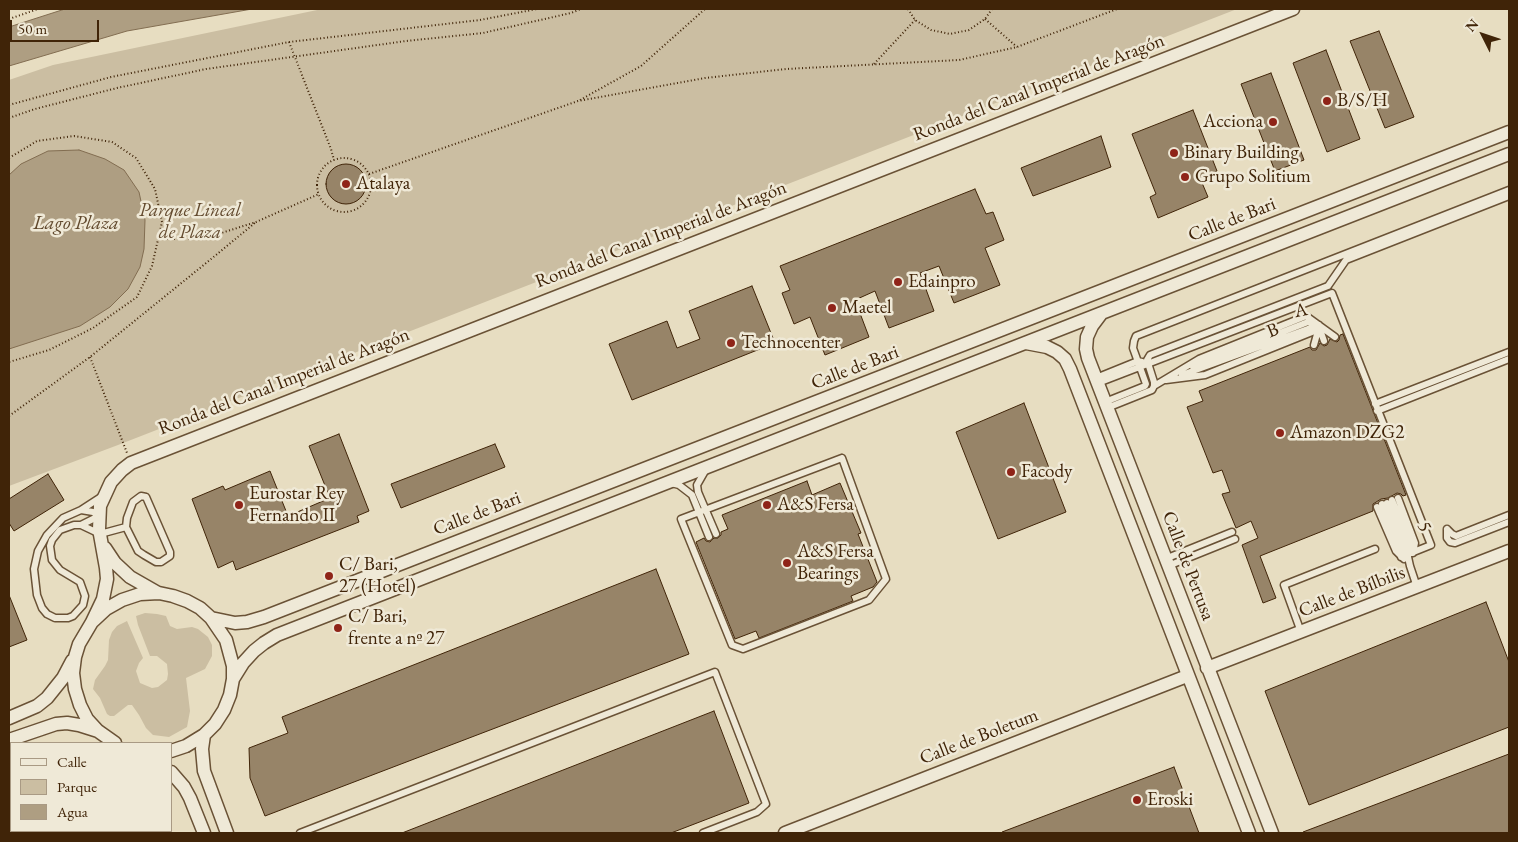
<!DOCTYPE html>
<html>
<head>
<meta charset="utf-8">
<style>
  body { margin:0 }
  #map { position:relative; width:1518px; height:842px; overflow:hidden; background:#e7ddc1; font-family:"EB Garamond",serif }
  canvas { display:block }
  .frame { position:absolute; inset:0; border:10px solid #402408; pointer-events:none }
  .legend { position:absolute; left:10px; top:742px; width:162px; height:90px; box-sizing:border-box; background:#efe9d7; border:1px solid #a99a84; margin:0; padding:6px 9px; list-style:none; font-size:15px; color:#402408 }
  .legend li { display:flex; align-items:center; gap:10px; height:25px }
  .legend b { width:25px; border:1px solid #a99a84 }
  .north { position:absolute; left:1458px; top:10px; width:50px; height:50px; -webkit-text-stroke:4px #efe9d7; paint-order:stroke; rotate:311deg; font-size:14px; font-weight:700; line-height:20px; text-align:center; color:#402408 }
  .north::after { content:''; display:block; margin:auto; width:18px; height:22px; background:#402408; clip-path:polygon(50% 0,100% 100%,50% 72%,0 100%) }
  .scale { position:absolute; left:10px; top:20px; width:89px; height:22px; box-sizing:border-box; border:2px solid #402408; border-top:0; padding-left:6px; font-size:15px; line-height:18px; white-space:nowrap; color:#402408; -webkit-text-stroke:4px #efe9d7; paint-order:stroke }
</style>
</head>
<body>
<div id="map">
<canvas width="1518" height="842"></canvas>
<div class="frame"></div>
<ul class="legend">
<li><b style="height:6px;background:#efe9d7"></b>Calle</li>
<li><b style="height:14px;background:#cbbea2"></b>Parque</li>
<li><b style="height:14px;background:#ae9e82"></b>Agua</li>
</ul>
<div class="north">N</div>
<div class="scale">50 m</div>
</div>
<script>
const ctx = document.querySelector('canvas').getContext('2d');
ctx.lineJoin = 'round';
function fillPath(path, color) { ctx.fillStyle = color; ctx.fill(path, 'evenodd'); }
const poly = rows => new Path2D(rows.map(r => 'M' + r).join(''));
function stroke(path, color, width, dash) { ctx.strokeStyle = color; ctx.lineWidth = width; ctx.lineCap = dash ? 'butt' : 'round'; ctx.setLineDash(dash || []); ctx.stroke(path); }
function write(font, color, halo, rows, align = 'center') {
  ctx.font = font + ' "EB Garamond",serif'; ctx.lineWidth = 5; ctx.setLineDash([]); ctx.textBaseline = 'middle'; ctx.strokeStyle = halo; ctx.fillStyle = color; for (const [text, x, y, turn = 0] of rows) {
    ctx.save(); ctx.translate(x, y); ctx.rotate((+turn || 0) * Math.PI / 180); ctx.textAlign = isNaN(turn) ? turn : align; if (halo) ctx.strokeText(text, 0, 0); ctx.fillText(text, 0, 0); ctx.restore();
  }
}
fillPath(poly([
  [322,9,1237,9,118,445,9,486,9,80,53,65],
  [145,613,157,614,166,616,170,626,177,629,192,627,198,629,208,637,212,645,212,656,205,669,186,678,190,711,187,727,169,737,153,735,146,728,139,715,132,705,128,705,114,716,110,716,107,714,100,698,93,689,95,680,105,666,108,660,109,640,112,632,117,626,127,621,143,658,139,663,136,671,140,683,152,688,158,687,167,680,168,674,167,664,157,656,150,656,138,625,136,616]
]), '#cbbea2');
const water = poly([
  [65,9,252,9,127,31,9,66,9,27,65,9],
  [79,150,105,159,124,170,139,192,145,220,144,249,140,267,128,289,110,307,80,326,9,349,9,175,21,164,48,151,79,150]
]);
fillPath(water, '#ae9e82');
stroke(water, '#826d51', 1);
const building = poly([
  [1379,31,1414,117,1385,128,1350,41,1379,31],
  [1326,50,1360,139,1327,152,1293,63,1326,50],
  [1271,73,1304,160,1275,171,1241,84,1271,73],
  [1193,110,1217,171,1200,178,1208,197,1158,218,1150,197,1156,194,1132,134,1193,110],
  [1101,136,1111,167,1033,196,1021,168,1101,136],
  '326 184a20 20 0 1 1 40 0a20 20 0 1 1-40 0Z',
  [975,189,986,214,993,212,1004,240,985,248,1000,285,954,303,939,266,920,273,934,311,889,328,875,291,855,300,869,337,825,355,810,317,794,324,782,293,790,290,780,266,975,189],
  [752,286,775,343,632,400,609,344,667,321,677,348,700,339,689,311,752,286],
  [1343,334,1406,495,1403,496,1401,494,1397,493,1388,498,1381,499,1373,504,1373,511,1260,556,1276,598,1263,603,1242,545,1258,538,1251,521,1236,528,1222,494,1230,492,1222,470,1213,473,1187,407,1203,401,1199,391,1310,347,1312,350,1316,350,1320,343,1324,346,1327,345,1330,339,1337,342,1339,340,1340,335,1343,334],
  [1024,403,1066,512,998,539,956,432,1024,403],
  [339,434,369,511,357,516,359,522,236,570,233,561,218,568,192,499,223,486,225,490,270,471,288,516,330,498,309,446,339,434],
  [495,444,505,467,401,508,391,484,495,444],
  [48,474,64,500,14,531,9,523,9,499,48,474],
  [807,481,812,495,840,483,861,533,858,534,877,582,873,587,851,596,853,601,759,638,756,631,735,639,696,542,704,538,706,541,710,542,714,538,718,538,721,535,721,532,728,529,722,515,807,481],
  [656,569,689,654,265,816,250,778,249,748,288,733,282,717,656,569],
  [9,595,27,640,9,647,9,595],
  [1486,602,1509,662,1509,727,1309,805,1265,691,1486,602],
  [714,711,749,803,671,833,402,833,714,711],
  [1509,754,1509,833,1303,833,1303,832,1509,754],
  [1174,767,1199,833,1003,833,1002,832,1174,767]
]);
fillPath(building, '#978468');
stroke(building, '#402408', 1);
const lane = poly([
  [1319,327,1324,341],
  [1314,345,1319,327],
  [1193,367,1308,322,1314,324],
  [1182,375,1316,326],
  [1096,378,1138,361,1142,362],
  [1166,380,1205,375,1312,332,1319,325],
  [1098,383,1332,293,1431,545,1401,557],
  [1154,386,1199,359,1306,316,1335,337],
  [1105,402,1145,386,1146,384,1133,348,1134,341,1136,336,1509,190],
  [1375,404,1509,352],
  [1107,408,1152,390,1154,386,1154,382,1147,360,1150,355,1328,286,1346,260,1509,196],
  [1377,411,1509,359],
  [842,458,886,579,869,600,743,649,732,645,681,519,842,458],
  [705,471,697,485,698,492,716,534],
  [671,483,679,485,692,495,709,537],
  [1398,498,1415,543,1413,553],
  [1392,500,1411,545,1410,552],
  [1387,503,1406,548,1410,566,1417,587],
  [1382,504,1405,558],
  [1377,507,1396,551,1404,559],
  [81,510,101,497],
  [81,525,99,516,93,512,81,510,63,518,47,535,38,551,34,569,37,595,42,608,47,614,55,618,68,618,73,616,83,605,85,596,80,582,60,570,52,560,50,546,52,540,60,530,74,525,81,525,100,534,126,527,138,551,144,555,156,562,161,562,170,556,170,552,146,497,141,496,133,502,127,518,126,527],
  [1447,529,1447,538,1450,542,1455,543,1509,522],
  [1447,529,1452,534,1456,536,1509,515],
  [1165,559,1232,532],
  [1168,566,1235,539],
  [1301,632,1284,585,1375,549],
  [300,833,715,672,766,804,757,812,703,833]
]);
const street = poly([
  [1101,314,1092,326,1087,337,1086,349,1088,358,1272,833],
  [1026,343,1047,347,1057,352,1065,359,1070,369,1249,833],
  [105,548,115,563,130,577,158,593],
  [211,618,235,623,247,622,264,617,1509,132],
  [92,622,103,599,107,579,106,568,99,529,100,506,111,482,122,470,131,463,1293,9],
  [1207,668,1509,551],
  [233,679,243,663,254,651,264,643,277,635,1509,154],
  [9,718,37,706,47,698,63,678,72,661],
  [204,735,202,749,204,771,227,833],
  [9,740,56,724,67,723,79,725,98,731],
  [115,743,98,731,87,719,80,705,75,689,73,673,75,657,79,644,92,622,106,609,122,600,140,594,159,593,173,596,187,601,200,608,211,618,226,640,233,666,233,679,230,695,224,710,215,724,204,735,186,746,171,751],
  [171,772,184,787,190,798,204,833],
  [785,833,1187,676]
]);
stroke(lane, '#6a5236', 9);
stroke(street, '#6a5236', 15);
stroke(poly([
  [908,9,915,20,931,30,950,34,969,30,985,19,992,9],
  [9,19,38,9],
  [985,19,1017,47],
  [289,42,331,149,334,160],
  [874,64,915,20],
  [580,100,641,66,705,9],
  [9,105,111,77,289,42,480,20,537,9],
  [9,118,35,109,117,88,206,69,406,41,483,33,571,13,581,9],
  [9,158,37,141,74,136,112,142,136,158,155,189,162,222,152,266,137,297,93,328,49,350,9,362],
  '317 185a27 27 0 1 1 54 0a27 27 0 1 1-54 0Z',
  [369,174,578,101,705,78,786,69,959,60,1017,47,1117,9],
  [160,239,187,239,215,235,256,222,319,194],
  [90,357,127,453],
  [9,416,90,357,216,255,256,222]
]), '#402408', 2, [1, 2.5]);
stroke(lane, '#efe9d7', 6);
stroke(street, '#efe9d7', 12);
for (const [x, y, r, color] of [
  [1327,101,5,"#8f2418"],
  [1273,122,5,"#8f2418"],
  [1174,153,5,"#8f2418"],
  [1185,177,5,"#8f2418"],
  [346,184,5,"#8f2418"],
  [898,282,5,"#8f2418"],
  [832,308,5,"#8f2418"],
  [731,343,5,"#8f2418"],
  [1280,433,5,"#8f2418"],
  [1011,472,5,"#8f2418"],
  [239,505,5,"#8f2418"],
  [767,505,5,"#8f2418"],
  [787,563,5,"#8f2418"],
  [329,576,5,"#8f2418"],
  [338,628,5,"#8f2418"],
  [1137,800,5,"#8f2418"]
]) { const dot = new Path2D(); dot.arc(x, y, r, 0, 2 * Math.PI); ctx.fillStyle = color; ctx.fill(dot); stroke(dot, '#efe9d7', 2); }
write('19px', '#402408', '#efe9d7', [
  ["Ronda del Canal Imperial de Aragón",1039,88,-21],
  ["Calle de Bari",1232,220,-21],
  ["Ronda del Canal Imperial de Aragón",661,235,-21],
  ["A",1301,311,-11],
  ["B",1273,331,-22],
  ["Calle de Bari",855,368,-21],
  ["Ronda del Canal Imperial de Aragón",284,382,-21],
  ["Calle de Bari",477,514,-21],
  ["5",1424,527,71],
  ["Calle de Pertusa",1188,566,69],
  ["Calle de Bílbilis",1352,592,-21],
  ["Calle de Boletum",979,737,-21]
]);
write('19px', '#402408', '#efe9d7', [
  ["B/S/H",1337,101],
  ["Acciona",1263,122,"right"],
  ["Binary Building",1184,153],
  ["Grupo Solitium",1195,177],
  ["Atalaya",356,184],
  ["Edainpro",908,282],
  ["Maetel",842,308],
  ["Technocenter",741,343],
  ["Amazon DZG2",1290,433],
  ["Facody",1021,472],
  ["Eurostar Rey",249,494],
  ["Fernando II",249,516],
  ["A&S Fersa",777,505],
  ["A&S Fersa",797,552],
  ["Bearings",797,574],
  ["C/ Bari,",339,565],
  ["27 (Hotel)",339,587],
  ["C/ Bari,",348,617],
  ["frente a nº 27",348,639],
  ["Eroski",1147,800]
], 'left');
write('italic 19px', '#634a2e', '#efe9d7', [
  ["Parque Lineal",190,211],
  ["de Plaza",190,233]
]);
write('italic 20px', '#61492d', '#efe9d7', [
  ["Lago Plaza",76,224]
]);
</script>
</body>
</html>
